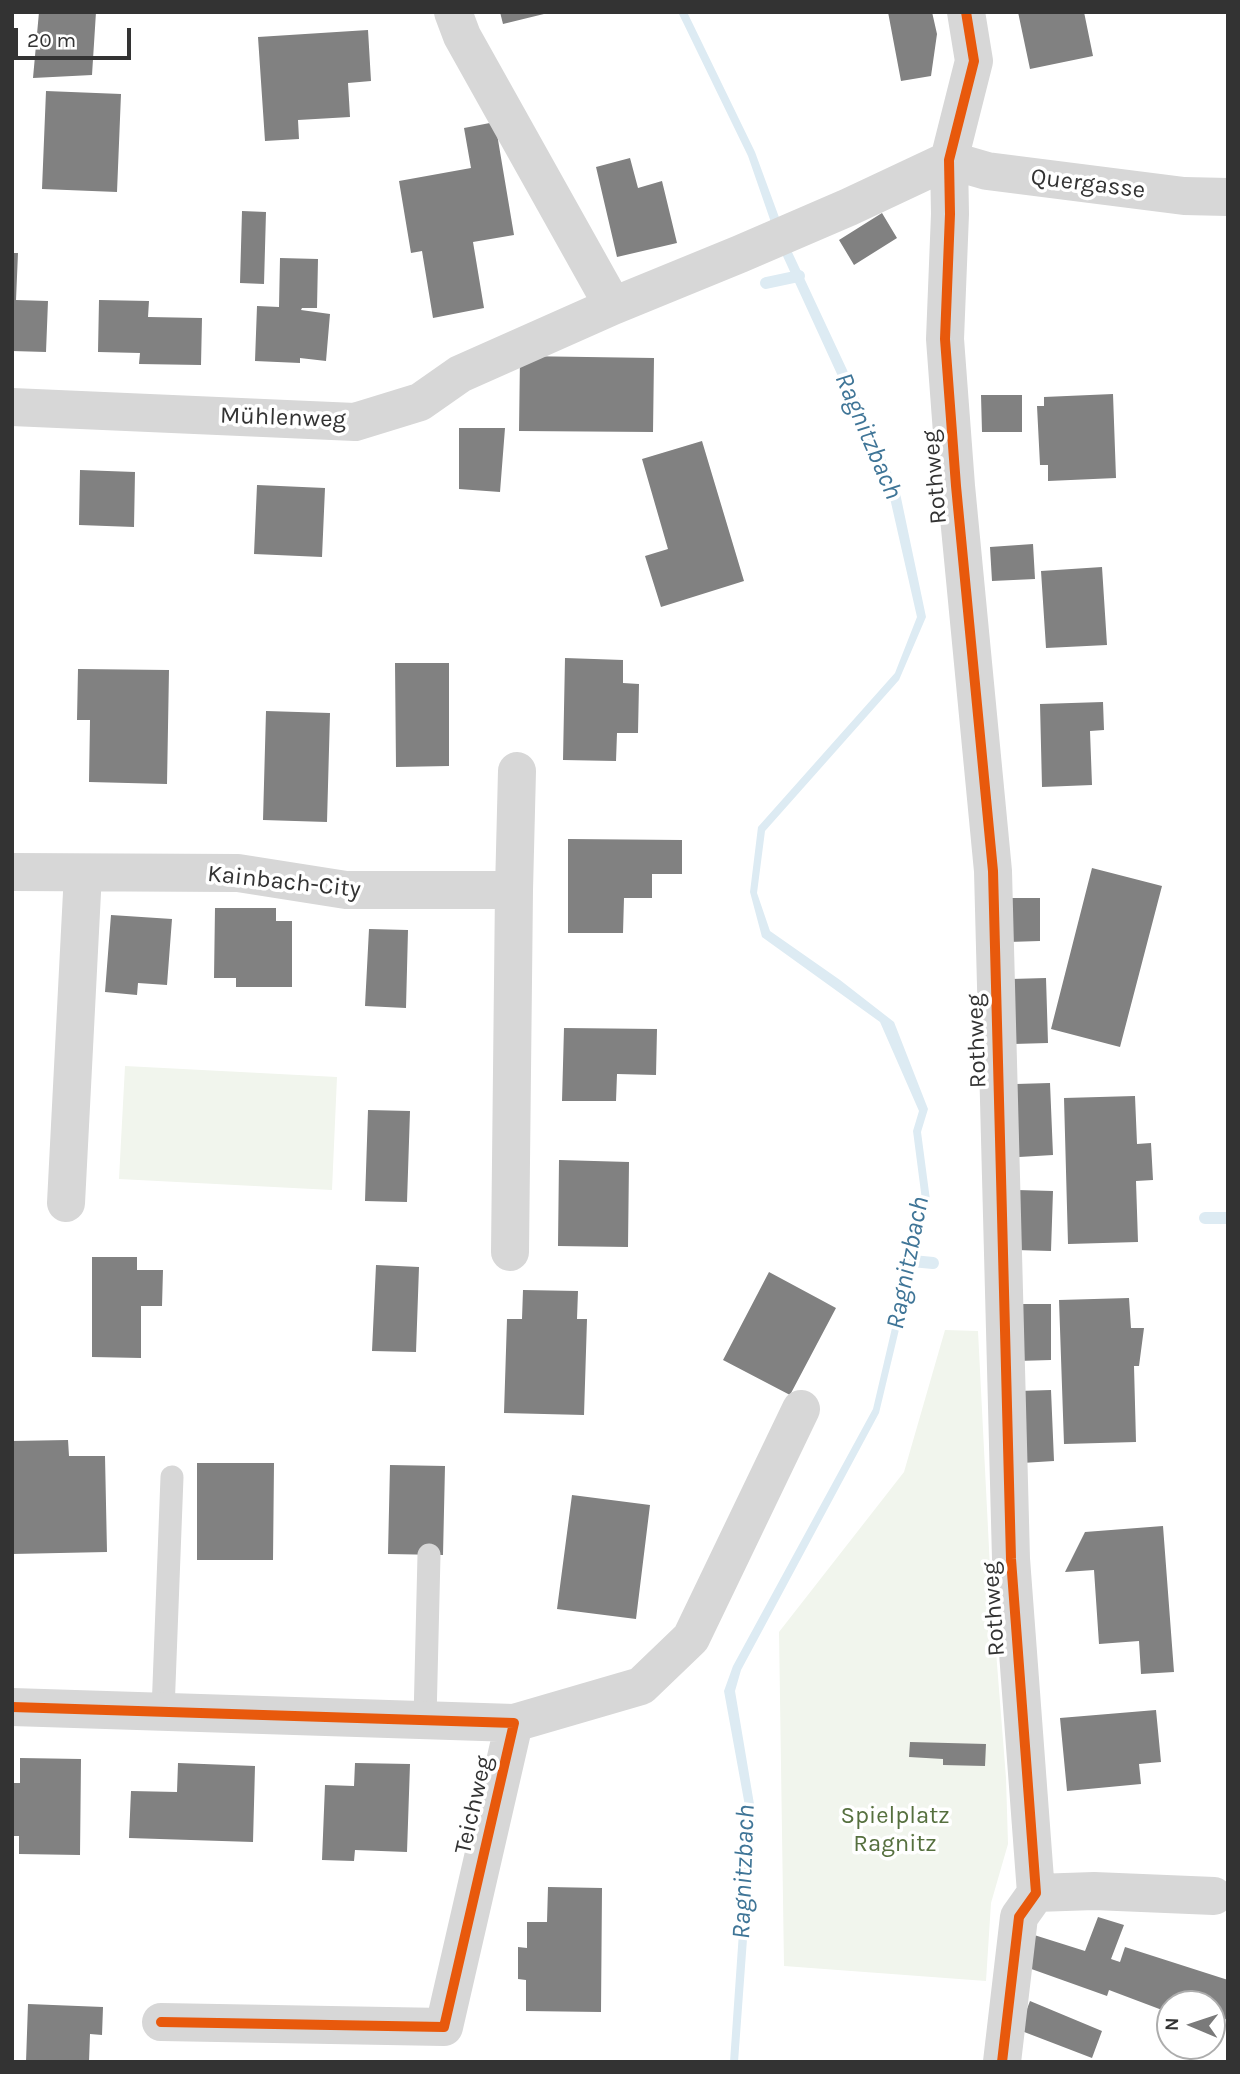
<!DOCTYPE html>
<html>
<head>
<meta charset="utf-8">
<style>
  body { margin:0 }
  #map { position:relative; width:1240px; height:2074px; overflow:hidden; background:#fff; font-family:Karla,sans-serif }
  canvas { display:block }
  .frame { position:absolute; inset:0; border:14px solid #333; pointer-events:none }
  .north { position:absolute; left:1156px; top:1990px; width:70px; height:70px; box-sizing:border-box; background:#fff; border:2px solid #adadad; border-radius:50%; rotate:272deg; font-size:19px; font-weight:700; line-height:28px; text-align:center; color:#333 }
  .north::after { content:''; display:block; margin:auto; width:24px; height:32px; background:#7a7a7a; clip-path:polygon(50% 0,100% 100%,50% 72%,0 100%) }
  .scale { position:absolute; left:14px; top:28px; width:117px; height:32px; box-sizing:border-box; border:4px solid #333; border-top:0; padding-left:9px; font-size:21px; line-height:24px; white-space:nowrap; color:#333; -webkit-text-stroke:5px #fff; paint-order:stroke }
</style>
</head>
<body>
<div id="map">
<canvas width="1240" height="2074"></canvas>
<div class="frame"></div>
<div class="north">N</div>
<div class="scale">20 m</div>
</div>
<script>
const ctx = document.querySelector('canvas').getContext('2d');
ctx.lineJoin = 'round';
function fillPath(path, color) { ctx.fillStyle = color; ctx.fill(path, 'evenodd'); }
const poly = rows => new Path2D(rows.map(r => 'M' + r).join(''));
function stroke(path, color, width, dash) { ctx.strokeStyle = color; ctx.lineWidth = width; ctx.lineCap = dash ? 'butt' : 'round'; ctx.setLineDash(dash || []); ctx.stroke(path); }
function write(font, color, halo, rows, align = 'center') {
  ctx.font = font + ' Karla,sans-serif'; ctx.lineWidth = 7; ctx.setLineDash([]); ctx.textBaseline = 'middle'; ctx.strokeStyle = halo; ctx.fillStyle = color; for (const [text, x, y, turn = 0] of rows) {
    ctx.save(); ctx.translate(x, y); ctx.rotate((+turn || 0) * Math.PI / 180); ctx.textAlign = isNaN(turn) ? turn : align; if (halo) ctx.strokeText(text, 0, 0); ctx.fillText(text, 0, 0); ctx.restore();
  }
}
fillPath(poly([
  [125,1066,337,1077,332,1190,119,1179],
  [945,1330,978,1331,991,1588,1006,1778,1008,1844,991,1903,986,1981,784,1966,779,1632,904,1472]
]), '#f1f5ed');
fillPath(poly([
  [678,12,687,12,755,152,791,250,847,370,900,493,926,617,899,680,765,831,757,893,770,931,840,980,894,1022,928,1109,921,1132,930,1200,879,1413,741,1670,735,1691,756,1816,738,2062,730,2062,747,1817,724,1691,733,1666,873,1409,922,1200,913,1131,919,1111,880,1022,762,937,750,892,758,827,895,673,917,617,890,498,837,374,782,254,748,156]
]), '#ddebf3');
stroke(poly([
  [766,283,799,276],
  [1205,1218,1228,1218],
  [912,1261,933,1263]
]), '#ddebf3', 12);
fillPath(poly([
  [39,12,96,12,92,75,33,78],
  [500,12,548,12,548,13,503,24],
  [888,12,932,12,937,34,931,76,901,81],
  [1018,12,1084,12,1093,56,1030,69],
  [368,30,371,81,348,83,350,117,298,120,299,139,265,141,258,37],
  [46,91,121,94,117,192,42,189],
  [495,122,514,235,473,242,484,308,433,318,422,251,411,253,399,181,471,168,464,128],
  [630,158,638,188,662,181,677,243,617,257,596,167],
  [242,211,266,212,264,284,240,283],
  [882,213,897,238,854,265,839,240],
  [12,253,18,253,16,300,48,301,46,352,12,351],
  [280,258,318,259,317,308,302,308,301,310,330,314,326,361,300,358,300,363,255,361,257,306,279,307],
  [99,300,149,301,148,317,202,318,201,365,139,364,140,353,98,352],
  [520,356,654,358,653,432,519,431],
  [1113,394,1116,478,1048,481,1048,465,1040,465,1037,406,1044,406,1044,397],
  [981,395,1022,395,1022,432,982,432],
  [459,428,505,428,500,492,459,489],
  [702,441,744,581,661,607,645,556,668,549,642,459],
  [80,470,135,472,134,527,79,525],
  [257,485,325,488,322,557,254,554],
  [1033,544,1035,579,992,581,990,547],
  [1102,567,1107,645,1046,648,1041,571],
  [565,658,623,660,623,683,639,684,638,733,617,733,616,761,563,760],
  [395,663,449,663,449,766,396,767],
  [78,669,169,670,167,784,89,782,90,720,77,720],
  [1103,702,1104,730,1090,731,1092,785,1042,787,1040,704],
  [266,711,330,713,327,822,263,820],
  [568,839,682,840,682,874,652,874,652,898,624,898,623,933,568,933],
  [1092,868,1162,886,1120,1047,1051,1029],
  [1007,898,1040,898,1040,941,1008,942],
  [215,908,276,908,276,921,292,921,292,987,236,987,236,978,214,978],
  [111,915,172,919,167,985,138,983,137,995,105,992],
  [369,929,408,930,406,1008,365,1006],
  [1046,978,1048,1043,1013,1044,1011,979],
  [564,1028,657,1029,656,1075,617,1074,616,1101,562,1101],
  [1050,1083,1053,1155,1019,1157,1016,1084],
  [1135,1096,1137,1144,1151,1143,1153,1180,1136,1181,1138,1242,1068,1244,1064,1098],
  [368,1110,410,1111,407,1202,365,1201],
  [559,1160,629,1162,628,1247,558,1246],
  [1017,1190,1053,1191,1051,1251,1016,1250],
  [92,1257,137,1257,137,1270,163,1270,162,1306,141,1306,141,1358,92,1357],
  [376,1265,419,1267,416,1352,372,1351],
  [769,1272,836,1308,790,1395,723,1360],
  [523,1290,578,1291,577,1319,587,1319,584,1415,504,1413,507,1319,522,1319],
  [1129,1298,1131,1328,1144,1328,1139,1366,1134,1366,1136,1442,1064,1444,1059,1300],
  [1016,1304,1051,1304,1051,1360,1017,1361],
  [1051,1390,1054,1461,1022,1463,1018,1391],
  [68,1440,69,1456,105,1456,107,1552,12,1554,12,1441],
  [197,1463,274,1463,273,1560,197,1560],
  [390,1465,445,1466,443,1555,388,1554],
  [572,1495,650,1505,636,1619,557,1609],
  [1163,1526,1174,1672,1141,1674,1139,1641,1099,1644,1094,1570,1065,1572,1085,1532],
  [1156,1710,1161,1762,1139,1764,1141,1784,1067,1791,1060,1718],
  [910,1742,986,1744,985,1766,943,1765,943,1759,909,1757],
  [20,1758,81,1759,80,1855,19,1854,19,1836,12,1836,12,1783,20,1783],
  [178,1763,255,1766,253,1842,129,1838,131,1791,177,1792],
  [355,1763,410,1764,407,1852,355,1850,354,1861,322,1860,325,1785,354,1786],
  [548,1887,602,1888,601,2012,526,2011,526,1980,518,1979,518,1947,527,1948,527,1922,547,1922],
  [1098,1917,1124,1925,1111,1959,1120,1962,1125,1947,1228,1980,1228,2020,1212,2014,1212,2004,1170,2004,1170,2013,1109,1990,1107,1996,1023,1966,1031,1934,1085,1951],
  [1030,2001,1102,2031,1092,2058,1019,2030],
  [28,2004,103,2007,102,2035,90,2034,89,2062,26,2062]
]), '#818181');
stroke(poly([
  [163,1711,172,1477],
  [425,1719,429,1555]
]), '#d7d7d7', 23);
stroke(poly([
  [453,12,462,36,613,306],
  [966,12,974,61,949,160,950,214,945,339,956,486,993,871,1011,1559,1036,1893,1019,1917,1002,2062],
  [949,160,987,171,1184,196,1228,197],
  [12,407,355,422,420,402,460,374,613,306,740,254,849,207,949,160],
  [12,872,238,873,346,890,514,890,510,1252],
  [514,890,517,771],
  [66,1203,83,873],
  [12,1707,514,1723,444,2027,161,2022],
  [514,1723,641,1686,691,1638,801,1409],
  [1036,1893,1094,1891,1214,1896]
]), '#d7d7d7', 38);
stroke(poly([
  [966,12,974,61,949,160,950,214,945,339,956,486,993,871,1011,1559,1036,1893,1019,1917,1002,2062],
  [12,1707,514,1723,444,2027,161,2022]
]), '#e8590c', 10);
write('24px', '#333', '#fff', [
  ["Quergasse",1088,184,7],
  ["Mühlenweg",283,418,2],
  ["Rothweg",935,477,-95],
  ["Kainbach-City",284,882,6],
  ["Rothweg",977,1041,-92],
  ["Rothweg",994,1609,-94],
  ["Teichweg",474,1805,-77]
]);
write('24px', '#56703f', '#fff', [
  ["Spielplatz",895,1816],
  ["Ragnitz",895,1844]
]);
write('italic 26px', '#3f7597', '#fff', [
  ["Ragnitzbach",868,436,67],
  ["Ragnitzbach",908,1263,-79],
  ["Ragnitzbach",744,1872,-88]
]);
</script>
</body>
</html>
